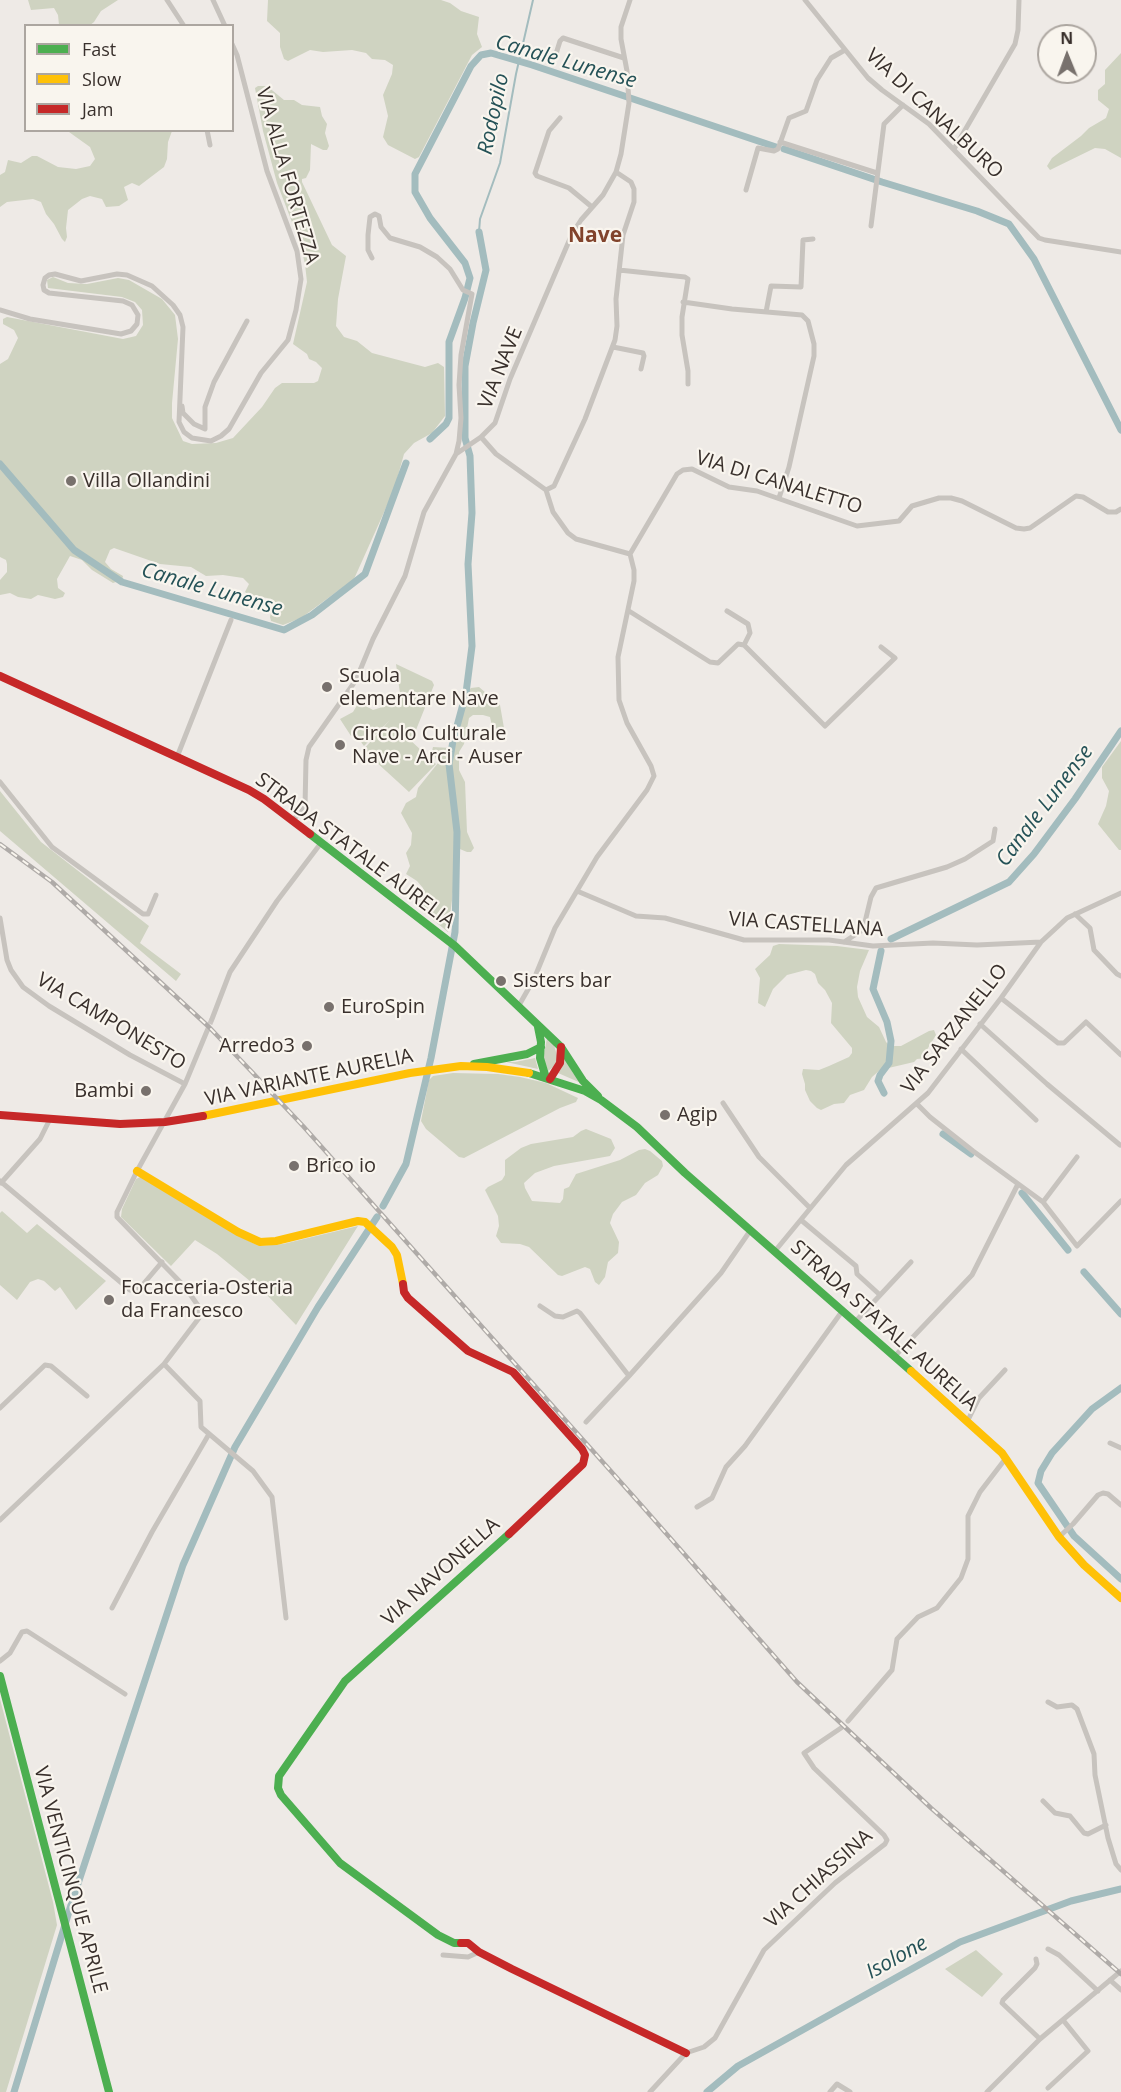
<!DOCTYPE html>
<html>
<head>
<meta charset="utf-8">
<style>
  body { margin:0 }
  #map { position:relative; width:1121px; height:2092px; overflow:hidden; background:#eeeae6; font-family:"Open Sans",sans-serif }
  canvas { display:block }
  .legend { position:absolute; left:24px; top:24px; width:210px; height:108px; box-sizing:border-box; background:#f9f5ee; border:2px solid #aca6a0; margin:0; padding:8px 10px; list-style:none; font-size:18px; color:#39302c }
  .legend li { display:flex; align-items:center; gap:12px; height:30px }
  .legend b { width:30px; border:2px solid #aca6a0 }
  .north { position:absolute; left:1037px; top:24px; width:60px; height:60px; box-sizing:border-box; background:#f9f5ee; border:2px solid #aca6a0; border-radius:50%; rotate:359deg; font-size:16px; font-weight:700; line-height:24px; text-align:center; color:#39302c }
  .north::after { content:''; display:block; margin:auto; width:21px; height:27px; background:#78716d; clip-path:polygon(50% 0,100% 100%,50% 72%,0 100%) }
</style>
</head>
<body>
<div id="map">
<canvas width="1121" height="2092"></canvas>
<ul class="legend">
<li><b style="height:8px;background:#4caf50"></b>Fast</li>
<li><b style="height:8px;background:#ffc107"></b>Slow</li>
<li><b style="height:8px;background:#c62828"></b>Jam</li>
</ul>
<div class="north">N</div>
</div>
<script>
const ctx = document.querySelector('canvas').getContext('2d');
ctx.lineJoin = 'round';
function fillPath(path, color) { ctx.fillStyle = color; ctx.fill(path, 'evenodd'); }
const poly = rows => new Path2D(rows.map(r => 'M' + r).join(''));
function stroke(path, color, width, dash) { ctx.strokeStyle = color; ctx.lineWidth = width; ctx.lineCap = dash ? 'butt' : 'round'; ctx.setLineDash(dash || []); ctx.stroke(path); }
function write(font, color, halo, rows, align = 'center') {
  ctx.font = font + ' "Open Sans",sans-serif'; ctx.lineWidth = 4.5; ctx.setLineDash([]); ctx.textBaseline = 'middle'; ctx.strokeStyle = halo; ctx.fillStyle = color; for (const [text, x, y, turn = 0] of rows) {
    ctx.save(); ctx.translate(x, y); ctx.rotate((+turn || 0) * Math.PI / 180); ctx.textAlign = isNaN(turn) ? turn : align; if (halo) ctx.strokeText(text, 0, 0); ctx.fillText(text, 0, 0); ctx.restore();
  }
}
fillPath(poly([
  [28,0,118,0,101,11,94,22,89,26,59,25,58,15,54,8,31,10],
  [268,0,441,0,450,3,461,11,479,17,477,34,482,47,472,55,419,157,415,159,388,145,383,137,388,116,383,95,392,74,393,65,385,60,372,59,366,53,352,50,323,52,310,50,288,61,284,59,280,47,280,33,267,21],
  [1121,53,1121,158,1105,149,1095,148,1050,170,1047,166,1052,158,1081,136,1089,128,1106,118,1109,109,1098,100,1098,90,1105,84,1105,70],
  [258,86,267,86,284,100,294,100,302,105,320,107,322,116,327,124,325,133,329,146,327,150,323,150,311,144,310,170,306,178,302,179,302,182,332,245,346,256,338,299,336,326,344,337,357,341,372,353,425,367,438,363,444,367,445,416,432,433,414,443,404,454,394,490,354,579,301,618,283,625,271,621,270,617,273,604,267,598,249,595,245,592,249,584,243,578,223,575,206,576,191,567,160,564,114,548,110,550,105,562,111,569,123,576,122,580,113,583,92,570,82,560,70,556,57,579,58,588,65,593,63,597,55,599,38,595,31,599,18,597,10,593,0,595,0,580,7,572,7,564,6,560,0,557,0,364,8,359,18,338,14,330,3,324,3,319,7,317,123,339,136,336,143,325,142,310,135,302,122,297,48,288,47,280,53,277,68,283,87,284,118,278,129,280,162,299,175,315,178,339,172,403,172,418,183,441,192,444,216,443,233,438,262,407,275,388,282,383,314,383,318,381,322,368,316,362,309,359,307,354,293,344,307,282,305,264,300,243,277,183,263,131,255,88],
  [59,131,172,131,168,142,167,159,164,167,139,186,132,183,124,187,128,200,119,206,106,207,102,199,90,196,82,199,68,210,66,228,67,237,65,242,62,239,54,224,46,214,41,202,33,199,7,202,0,207,0,175,5,172,8,160,21,163,32,156,37,156,58,167,76,169,90,166,95,159,90,147,69,132],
  [396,664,432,681,434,685,412,740,395,726,436,764,409,792,363,750,390,720,364,746,355,734,351,736,340,719,353,712,359,702,373,710,401,701],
  [479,687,500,705,504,728,501,731,493,730,490,717,483,715,473,715,469,718,464,744,459,752,459,770,465,782,467,832,474,848,471,852,467,852,455,847,453,892,448,932,417,907,415,903,423,892,423,888,417,881,406,874,410,866,406,853,411,845,412,833,401,813,406,803,416,797,418,788,438,763,432,751,433,747,451,748,453,746,468,691,471,688],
  [1121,741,1121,850,1119,850,1098,824,1106,806,1109,791,1102,778,1102,767],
  [0,791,41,842,149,926,140,943,181,974,176,981,0,831],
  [779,944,837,946,869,950,860,971,857,987,858,997,867,1017,879,1027,886,1042,890,1046,901,1046,929,1031,934,1030,936,1035,928,1048,927,1058,917,1059,914,1062,880,1070,872,1077,864,1090,850,1095,844,1103,834,1104,821,1110,817,1108,810,1101,805,1090,805,1084,802,1074,803,1069,819,1070,829,1066,849,1057,852,1053,852,1048,831,1023,832,1003,825,990,818,983,815,974,811,971,806,970,787,975,773,989,765,1007,758,1003,760,978,755,969,770,955,773,946],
  [547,1038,554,1045,558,1059,556,1065,548,1071,543,1059],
  [565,1057,573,1073,581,1083,558,1073,561,1069],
  [535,1058,538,1069,506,1062,515,1062],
  [453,1073,498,1074,520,1077,546,1083,578,1098,576,1102,560,1108,464,1158,459,1157,426,1129,421,1121,429,1080,433,1076],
  [586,1129,611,1139,615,1148,610,1156,554,1166,535,1173,524,1183,525,1188,532,1201,560,1203,563,1199,564,1189,569,1187,576,1174,620,1160,639,1150,645,1149,650,1151,662,1161,663,1166,658,1175,645,1183,636,1195,622,1202,613,1214,610,1223,619,1242,618,1253,608,1262,605,1277,599,1285,595,1282,590,1269,585,1267,562,1276,558,1275,529,1247,520,1244,501,1243,496,1236,499,1226,498,1216,485,1190,488,1187,502,1180,505,1175,505,1160,521,1148,531,1144,573,1137,581,1131],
  [140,1177,144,1177,245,1239,259,1246,283,1244,358,1226,296,1325,267,1295,217,1254,195,1240,171,1266,121,1217,122,1209,136,1179],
  [2,1211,27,1233,37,1224,106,1281,76,1310,60,1287,55,1291,44,1281,38,1279,30,1282,17,1300,0,1285,0,1213],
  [0,1699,53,1902,57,1925,6,2092,0,2092],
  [976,1950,1003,1974,982,1997,945,1969]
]), '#cfd3c1');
stroke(poly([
  [479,232,480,219,500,163,516,74,533,0]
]), '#a3bcbe', 2);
stroke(poly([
  [784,149,882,182,977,211,1009,224,1034,259,1121,430],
  [430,439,446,424,449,418,449,342,465,298,470,278,465,263,430,218,415,192,415,174,471,66,481,55,491,53,532,65,776,147],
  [0,464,74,550,122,582,284,630,312,615,365,574,406,463],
  [891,939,1009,882,1034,854,1075,799,1121,731],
  [881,951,873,989,887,1022,891,1041,889,1063,880,1075,878,1081,884,1093],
  [943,1134,971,1154],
  [1022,1193,1068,1250],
  [383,1206,406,1164,431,1058,455,932,457,832,449,764,453,741,466,693,472,646,468,564,472,513,470,456,465,438,465,366,473,323,486,270,479,232],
  [1084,1272,1121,1314],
  [1121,1388,1092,1409,1052,1453,1041,1471,1038,1483,1074,1536,1121,1579],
  [14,2092,71,1905,183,1565,235,1447,318,1307,377,1217],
  [707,2092,738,2066,960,1942,1071,1901,1121,1889]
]), '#a3bcbe', 7);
stroke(poly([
  [207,1031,212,1019]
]), '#cac5c1', 5, [5, 2.5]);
stroke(poly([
  [167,0,184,26],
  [213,0,225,26],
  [805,0,868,78,882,90,929,124,1039,238,1045,240,1121,252],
  [555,57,560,41,563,38,624,58],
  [560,118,549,131,535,173,537,176,569,188,592,207],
  [207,130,210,145],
  [780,142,877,173],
  [954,149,1015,44,1018,30,1019,0],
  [746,190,758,148,774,151,778,149,789,118,806,111,817,80,831,58,845,50],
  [871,226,884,124,903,105],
  [619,270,685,277,688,279,682,317,682,335,688,371,688,384],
  [683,302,732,309,802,315,808,321,814,344,814,356,789,467,779,498],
  [0,310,30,319,121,334,131,331,137,324,138,315,132,305,123,301,49,293,44,290,43,285,45,278,49,275,55,274,81,281,117,274,127,275,152,286,173,305,180,315,183,327,179,422,184,432,192,438,211,441,221,436,229,429,261,373,288,340,296,310,301,279,297,251,267,171,237,55,232,44],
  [766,312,771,286,801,287,803,240,813,239],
  [613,347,643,353,644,356,641,369],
  [182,406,183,413,194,424,205,429,205,407,214,382,247,321],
  [481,437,496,454,546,490,553,512,568,533,576,539,630,554],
  [456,454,481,437,495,423,510,379,572,234,581,220,603,195,616,172,621,154,629,103,627,71,621,39,621,27,630,0],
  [546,490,554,486,585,419,615,340,617,326,616,299,623,235,634,202,634,189,631,182,616,172],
  [629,611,710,662,718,663,738,644,744,645,825,726,895,658,881,647],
  [727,611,748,624,750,633,744,645],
  [177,757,231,620],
  [0,782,52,847,143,914,148,914,156,895],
  [293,820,305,807,306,760,309,747,356,680,373,639,405,576,424,512,456,454,459,441,461,418,459,385,461,355,472,294,463,290,450,269,437,257,420,247,390,238,381,227,379,216,375,214,370,217,368,235,368,250,372,258],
  [577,891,636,916,665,918,744,940,829,940,873,946,933,943,977,945,1041,942],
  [1075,914,1090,928,1094,950,1117,974,1121,976],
  [0,918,7,960,11,970,23,987,49,1006,130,1055,185,1084],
  [844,942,861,931,864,926,871,897,876,888,947,867,965,859,993,841,995,829],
  [1001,998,1058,1043,1064,1043,1086,1022,1121,1055],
  [518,1007,534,979,555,928,597,857,647,790,654,776,651,766,627,723,619,700,618,657,634,581,634,570,630,554,677,474,683,470,692,469,729,487,757,491,857,526,899,521,912,506,939,498,951,498,962,501,1016,528,1024,529,1030,528,1076,496,1083,497,1108,512,1116,512,1121,509],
  [212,1019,230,972,277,901,321,843],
  [980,1024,1047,1084,1120,1145],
  [207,1031,185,1084,137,1171,117,1212,117,1217,185,1287,199,1307,199,1318,164,1364,200,1401,201,1427,253,1471,272,1497,286,1618],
  [961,1049,1036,1120],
  [723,1103,759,1157,810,1208],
  [917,1104,930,1117,973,1151,1043,1202,1077,1246,1121,1201],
  [0,1181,130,1290,140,1288,162,1262],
  [1,1183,40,1139,50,1119],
  [1043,1202,1077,1157],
  [801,1220,856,1266,857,1274,880,1295],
  [775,1251,846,1165,928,1093,1001,998,1041,942,1067,918,1121,893],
  [540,1306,555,1316,563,1317,577,1311,580,1313,629,1376],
  [855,1322,911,1262],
  [894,1357,972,1275,1018,1184],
  [0,1408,45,1365,51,1366,87,1396],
  [586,1422,629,1376,721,1273,750,1231],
  [967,1422,979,1398,1005,1370],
  [1110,1443,1121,1448],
  [697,1507,712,1498,726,1467,745,1446,843,1310],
  [0,1520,164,1364],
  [1059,1537,1073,1524,1098,1495,1103,1493,1108,1494,1121,1505],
  [112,1608,152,1532,209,1434],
  [0,1661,10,1653,22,1632,27,1631,125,1694],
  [1048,1702,1057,1707,1072,1705,1077,1709,1094,1754,1095,1775,1108,1838,1116,1864,1121,1870],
  [848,1721,892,1670,897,1639,918,1617,937,1608,961,1578,968,1559,968,1516,980,1492,1006,1458],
  [1043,1801,1055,1813,1070,1816,1084,1833,1088,1834,1106,1825],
  [1048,1949,1059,1955,1098,1991],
  [443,1955,468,1957,479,1952],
  [1036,1959,1037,1964,1035,1968,1003,2000,1002,2003,1040,2039],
  [1110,1980,1121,1990],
  [1048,2088,1088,2051,1063,2020],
  [650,2092,686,2053,704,2047,715,2038,764,1950,835,1883,885,1844,887,1840,884,1835,814,1768,804,1753,841,1728],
  [830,2092,837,2084,850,2092],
  [987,2092,1040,2039,1121,1971]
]), '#c7c3be', 5);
stroke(poly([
  [310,834,455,946,561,1047,583,1081,598,1096],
  [538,1027,541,1042,540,1058,546,1078],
  [474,1064,527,1054,541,1047],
  [529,1073,585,1091,601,1100,637,1127,685,1173,911,1371],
  [0,1676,109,2092],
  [461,1943,454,1943,438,1935,340,1863,281,1795,278,1788,279,1776,345,1681,509,1534]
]), '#4caf50', 8);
stroke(poly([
  [203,1116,410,1073,461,1066,487,1067,529,1073],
  [137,1171,238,1232,260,1242,276,1241,358,1221,365,1222,392,1247,397,1255,403,1284],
  [911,1371,1002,1453,1059,1537,1084,1565,1121,1598]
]), '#ffc107', 8);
stroke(poly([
  [0,676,249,790,264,799,310,834],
  [550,1079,560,1063,561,1047],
  [0,1115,120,1124,165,1122,203,1116],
  [403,1284,404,1292,408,1298,468,1351,513,1372,582,1449,585,1455,583,1464,509,1534],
  [461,1943,468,1943,479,1952,512,1969,686,2053]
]), '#c62828', 8);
const rail = poly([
  [0,844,52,882,209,1027,252,1072,303,1126,642,1506,797,1682,931,1808,1121,1974]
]);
stroke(rail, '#afaba8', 4.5);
stroke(rail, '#f9f5ee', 2, [7]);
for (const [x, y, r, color] of [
  [71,481,6,"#78716d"],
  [327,687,6,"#78716d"],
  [340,745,6,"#78716d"],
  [501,981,6,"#78716d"],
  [329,1007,6,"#78716d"],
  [307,1046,6,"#78716d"],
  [146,1091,6,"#78716d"],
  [665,1115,6,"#78716d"],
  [294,1166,6,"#78716d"],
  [109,1300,6,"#78716d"]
]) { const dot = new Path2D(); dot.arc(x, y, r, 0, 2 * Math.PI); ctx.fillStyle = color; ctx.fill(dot); stroke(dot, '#f9f5ee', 2); }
write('20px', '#39302c', '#f9f5ee', [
  ["VIA DI CANALBURO",934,114,43],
  ["VIA ALLA FORTEZZA",287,176,74],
  ["VIA NAVE",501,368,-68],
  ["VIA DI CANALETTO",779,483,17],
  ["STRADA STATALE AURELIA",355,851,37],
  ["VIA CASTELLANA",806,925,4],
  ["VIA CAMPONESTO",111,1022,31],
  ["VIA SARZANELLO",955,1029,-52],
  ["VIA VARIANTE AURELIA",309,1078,-12],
  ["STRADA STATALE AURELIA",884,1326,42],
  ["VIA NAVONELLA",441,1572,-42],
  ["VIA CHIASSINA",819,1879,-42],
  ["VIA VENTICINQUE APRILE",70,1880,75]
]);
write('20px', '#39302c', '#f9f5ee', [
  ["Villa Ollandini",83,481],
  ["Scuola",339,676],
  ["elementare Nave",339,699],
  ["Circolo Culturale",352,734],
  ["Nave - Arci - Auser",352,757],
  ["Sisters bar",513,981],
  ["EuroSpin",341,1007],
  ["Arredo3",295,1046,"right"],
  ["Bambi",134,1091,"right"],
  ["Agip",677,1115],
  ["Brico io",306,1166],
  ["Focacceria-Osteria",121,1288],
  ["da Francesco",121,1311]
], 'left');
write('italic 21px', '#255257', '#f9f5ee', [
  ["Canale Lunense",566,62,16],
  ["Rodopilo",494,114,-78],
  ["Canale Lunense",212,590,16],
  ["Canale Lunense",1045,806,-53],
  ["Isolone",897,1958,-29]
]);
write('bold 21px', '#81432c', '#f9f5ee', [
  ["Nave",595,236]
]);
</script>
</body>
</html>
